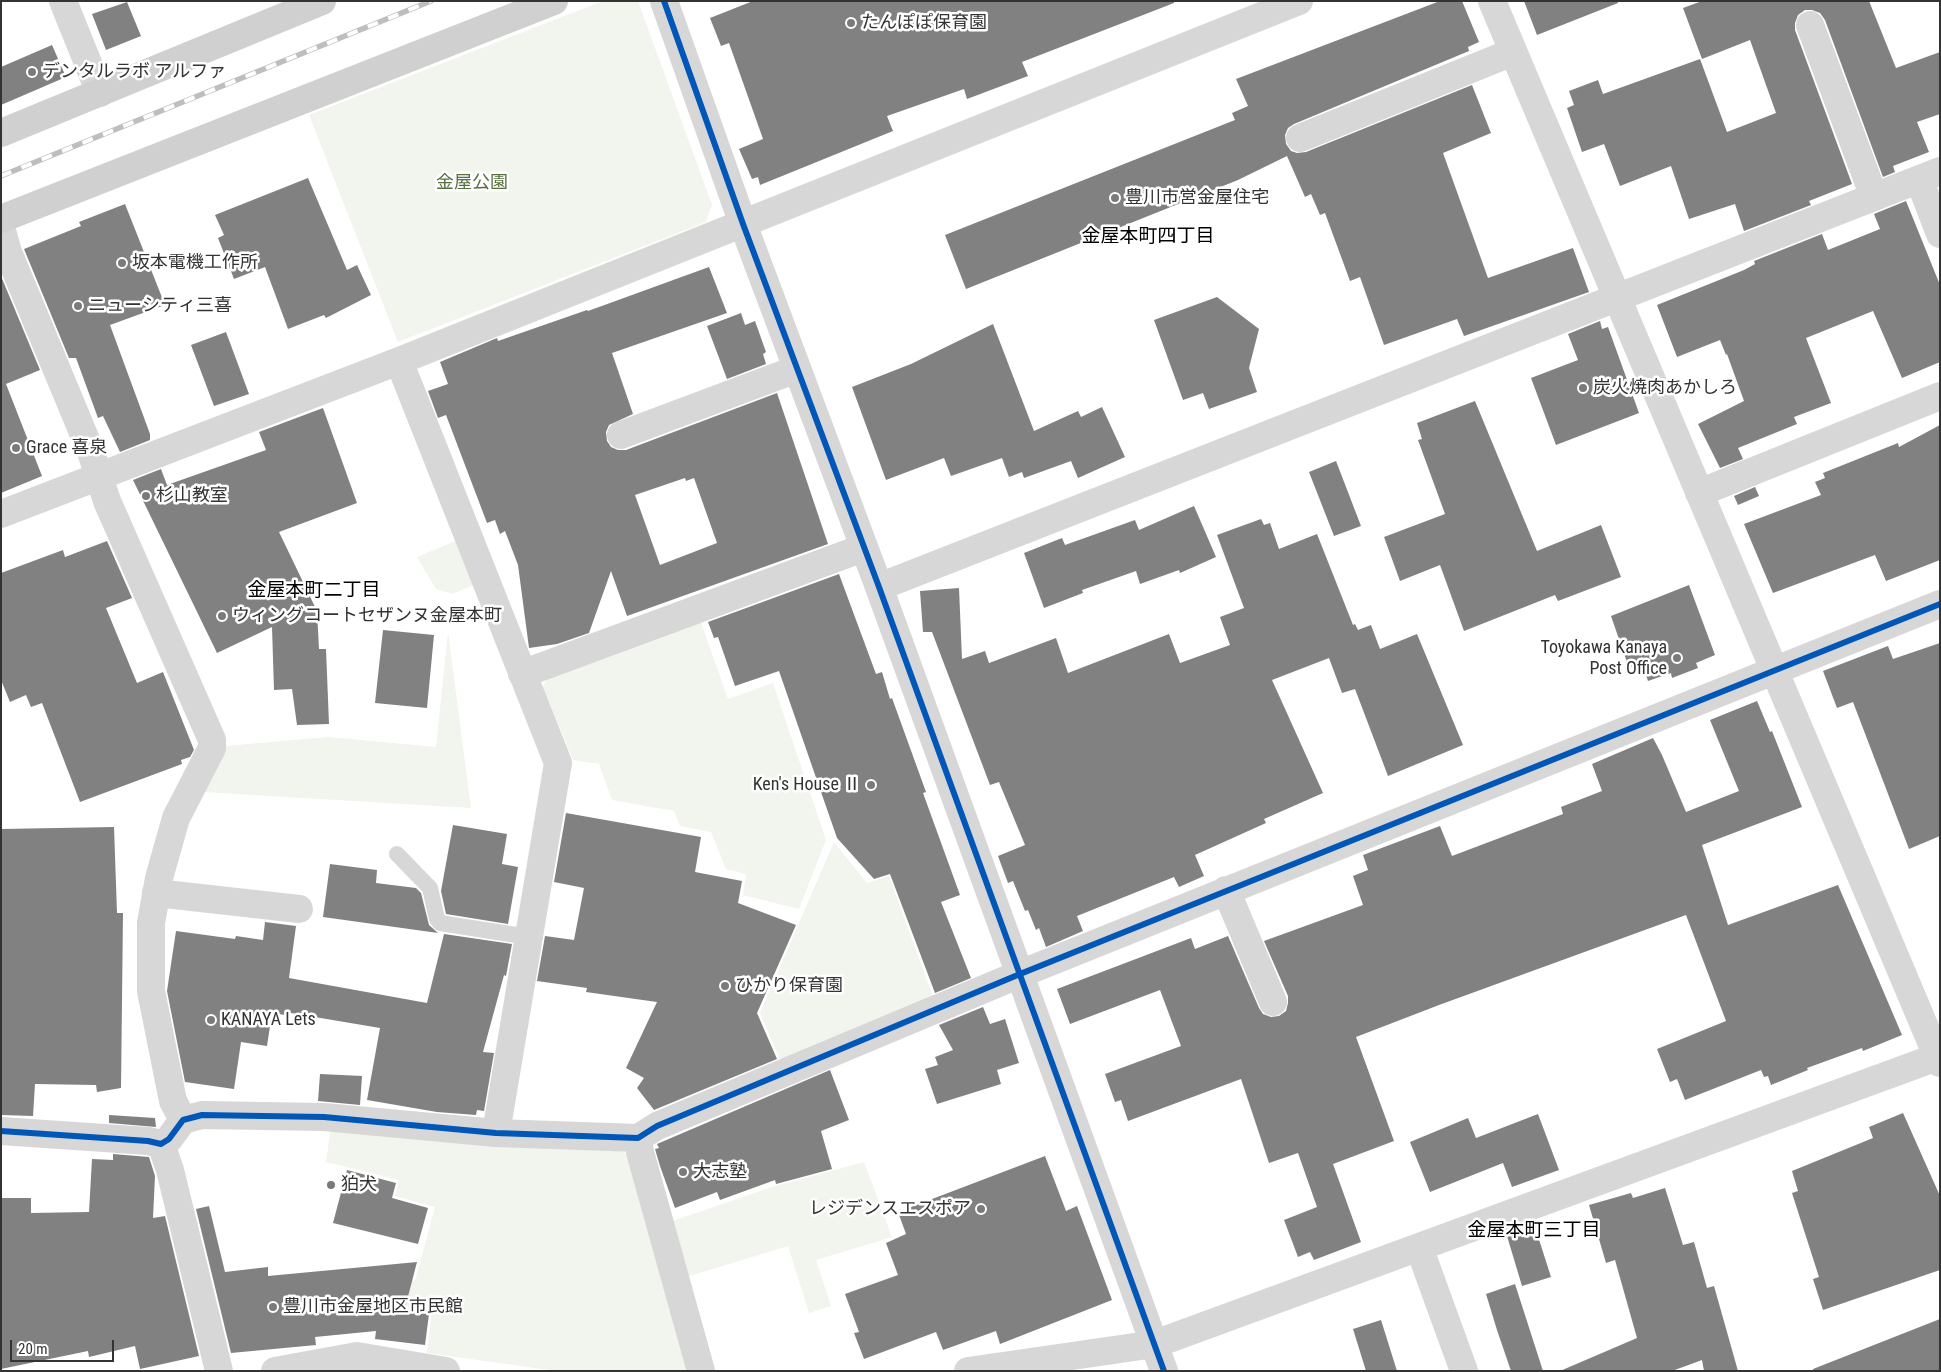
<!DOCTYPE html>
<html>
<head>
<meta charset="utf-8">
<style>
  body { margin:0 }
  #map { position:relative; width:1941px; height:1372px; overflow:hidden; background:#fff; font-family:"Roboto Condensed",sans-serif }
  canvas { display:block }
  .frame { position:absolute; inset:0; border:2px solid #333; pointer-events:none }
  .scale { position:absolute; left:10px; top:1340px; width:104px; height:22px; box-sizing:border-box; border:2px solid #333; border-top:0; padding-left:6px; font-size:15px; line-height:18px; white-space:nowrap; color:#333; -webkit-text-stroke:4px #fff; paint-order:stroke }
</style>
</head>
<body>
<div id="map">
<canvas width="1941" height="1372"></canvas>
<div class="frame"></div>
<div class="scale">20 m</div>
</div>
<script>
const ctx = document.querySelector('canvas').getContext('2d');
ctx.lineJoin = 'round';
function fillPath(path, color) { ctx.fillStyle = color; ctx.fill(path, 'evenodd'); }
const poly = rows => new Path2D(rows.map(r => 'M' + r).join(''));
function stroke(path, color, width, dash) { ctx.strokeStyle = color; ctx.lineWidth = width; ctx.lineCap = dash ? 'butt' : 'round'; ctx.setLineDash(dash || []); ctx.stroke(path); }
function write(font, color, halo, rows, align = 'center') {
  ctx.font = font + ' "Roboto Condensed","Noto Sans JP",sans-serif'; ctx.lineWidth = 5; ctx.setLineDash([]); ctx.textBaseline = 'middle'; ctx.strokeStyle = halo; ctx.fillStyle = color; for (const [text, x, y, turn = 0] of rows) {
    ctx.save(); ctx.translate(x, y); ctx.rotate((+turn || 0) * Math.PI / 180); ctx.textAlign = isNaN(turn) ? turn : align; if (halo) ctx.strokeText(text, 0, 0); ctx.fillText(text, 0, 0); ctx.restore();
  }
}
fillPath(poly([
  [603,1,638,1,712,205,706,222,398,342,309,115],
  [458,540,476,584,452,594,436,589,417,557],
  [700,620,728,699,773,683,826,840,799,909,743,895,746,874,726,869,711,832,680,826,674,811,612,800,599,764,573,760,543,687,548,676],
  [448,632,471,808,203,792,226,746,328,737,436,747],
  [834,842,867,883,889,876,934,1000,782,1064,760,1013],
  [331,1127,617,1145,626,1154,692,1371,557,1371,427,1353,432,1312,374,1305,379,1272,415,1281,435,1207,395,1196,399,1180,326,1162],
  [864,1162,892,1237,816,1260,831,1306,809,1313,788,1246,683,1278,667,1223,772,1187]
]), '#f1f5ed');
fillPath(poly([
  [753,1,1174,1,1174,3,1022,62,1028,76,967,99,964,89,887,116,893,131,760,185,758,177,752,179,739,149,763,139,729,43,721,46,710,18],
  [1440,1,1462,1,1479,42,1468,47,1469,51,1294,124,1288,128,1285,135,1286,144,1291,151,1297,153,1306,152,1472,85,1491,133,1443,153,1488,278,1573,248,1589,292,1464,336,1457,319,1384,345,1360,277,1350,281,1325,213,1320,215,1311,194,1305,197,1287,156,1238,180,966,289,945,235,1235,120,1232,113,1248,106,1236,79],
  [1524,1,1618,1,1618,3,1537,35],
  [1702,1,1869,1,1896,68,1940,52,1940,114,1917,122,1929,152,1893,166,1895,172,1883,177,1825,20,1820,13,1812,10,1805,10,1798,15,1795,23,1795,30,1852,184,1809,201,1811,205,1744,231,1735,204,1689,219,1671,166,1620,186,1604,144,1582,152,1567,108,1574,105,1569,91,1598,80,1603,94,1700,59,1727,132,1776,113,1750,40,1702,59,1683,8],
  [127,2,141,36,106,50,92,14],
  [52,45,66,77,1,105,1,67],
  [308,178,347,270,357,265,371,295,326,318,324,315,288,329,265,267,234,279,218,238,224,235,215,215],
  [1906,201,1940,285,1940,362,1902,378,1873,311,1806,338,1831,403,1794,417,1797,424,1738,448,1743,459,1720,468,1698,424,1744,401,1727,354,1726,355,1720,340,1677,357,1657,305,1744,270,1755,264,1754,261,1822,234,1828,250,1880,229,1874,214],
  [125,204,165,305,110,325,150,434,150,440,120,452,103,416,98,418,76,358,69,358,24,249,81,226,79,222],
  [709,267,727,313,612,353,633,414,609,425,606,432,607,441,611,447,618,450,626,450,777,393,828,544,627,616,611,571,589,633,557,644,529,648,518,565,505,531,500,534,495,520,487,523,446,415,438,418,428,391,448,384,440,362,497,338,498,341,587,310,588,311],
  [685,478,686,481,694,478,717,543,660,565,635,495],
  [1,276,40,370,6,384,42,476,1,493],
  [1217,297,1259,329,1249,368,1257,392,1209,409,1203,393,1183,400,1154,320],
  [741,313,745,325,755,321,766,352,763,354,766,364,727,379,707,326],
  [1600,321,1602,329,1608,327,1639,413,1556,445,1531,378,1578,360,1568,334],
  [993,324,1034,431,1078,411,1081,417,1102,407,1125,457,1078,478,1071,461,1024,478,1022,472,1009,477,1002,458,951,476,944,458,886,480,852,387,911,364],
  [226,332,249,394,214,406,191,345],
  [1475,401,1537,551,1601,525,1621,577,1558,601,1555,595,1464,631,1440,565,1400,581,1384,537,1445,514,1418,440,1422,439,1417,423],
  [323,408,357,503,279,532,317,611,319,649,326,649,329,724,297,725,292,689,274,690,272,627,217,653,133,480,161,469,167,485,266,450,259,432],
  [1940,425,1940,560,1886,581,1875,555,1773,593,1744,524,1821,495,1815,482,1825,478,1823,473,1898,443,1899,447],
  [1336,461,1361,526,1334,536,1309,472],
  [1755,487,1759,496,1738,505,1734,496],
  [1194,506,1216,557,1180,573,1179,570,1140,584,1136,571,1082,590,1083,593,1044,608,1024,553,1062,538,1065,545,1135,520,1139,530],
  [1261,519,1264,525,1270,523,1279,549,1317,534,1353,625,1355,624,1358,630,1371,625,1380,649,1417,634,1463,745,1388,776,1355,689,1342,693,1329,658,1272,680,1323,793,1264,819,1266,823,1195,855,1204,876,1179,887,1174,877,1077,916,1083,931,1046,947,1039,928,1036,930,1028,910,1025,911,1013,881,1008,883,998,856,1025,845,999,782,990,785,932,632,923,632,920,591,959,588,962,659,985,651,989,663,1056,638,1068,673,1169,634,1180,663,1230,645,1220,617,1244,608,1217,535],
  [107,541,132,598,106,608,137,683,163,672,194,750,190,757,181,760,182,764,80,802,42,703,31,707,26,695,10,702,1,680,1,573,63,550,65,557],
  [839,574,876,674,882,672,890,699,892,698,926,792,923,793,960,895,941,902,971,978,935,993,890,874,874,879,837,838,779,671,735,686,718,637,714,638,708,622],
  [1689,585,1715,655,1696,663,1698,668,1672,678,1671,673,1648,681,1642,663,1629,668,1611,616],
  [383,630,434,635,427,708,375,703],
  [1940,643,1940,836,1909,849,1853,702,1837,708,1823,671,1888,646,1893,659],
  [1757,701,1770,732,1772,731,1802,807,1702,845,1728,925,1838,885,1902,1035,1863,1051,1862,1048,1807,1068,1808,1070,1771,1085,1768,1076,1764,1077,1761,1070,1685,1100,1677,1079,1670,1082,1657,1049,1726,1021,1686,915,1439,1005,1356,1037,1394,1141,1333,1164,1361,1242,1314,1260,1310,1252,1298,1257,1284,1220,1317,1207,1298,1153,1269,1163,1241,1079,1128,1121,1121,1100,1115,1102,1105,1074,1181,1046,1160,990,1070,1024,1057,989,1191,938,1195,949,1228,936,1259,1008,1263,1014,1271,1017,1279,1016,1286,1011,1288,1003,1288,996,1264,941,1363,905,1353,876,1368,870,1363,855,1440,826,1452,856,1563,814,1561,807,1602,791,1592,764,1653,738,1662,755,1686,812,1739,791,1710,720],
  [566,813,701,837,695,872,742,881,738,903,796,925,757,1013,777,1059,654,1110,637,1088,644,1078,626,1068,657,1002,586,992,587,988,537,981,545,936,574,940,584,888,554,882],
  [453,825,507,834,502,864,518,867,508,924,446,914,441,891],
  [114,827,117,913,123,913,121,1088,97,1092,96,1085,35,1084,33,1116,1,1115,1,829],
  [330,864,377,870,376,883,416,888,421,893,429,925,438,933,323,917],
  [265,922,296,926,289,978,427,1003,444,934,512,944,506,976,504,975,483,1052,494,1053,484,1111,477,1110,476,1115,437,1112,367,1100,380,1028,285,1012,285,1015,272,1013,267,1046,241,1042,234,1089,185,1082,167,991,176,931,235,939,236,936,263,940],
  [983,1007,990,1024,1005,1019,1019,1063,997,1070,1001,1084,937,1104,925,1069,938,1065,935,1057,953,1050,939,1025],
  [830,1070,849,1120,821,1131,832,1169,776,1184,775,1180,720,1200,717,1192,675,1208,660,1166,655,1149,659,1148,657,1144],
  [320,1074,362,1076,360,1105,318,1101],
  [1903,1113,1940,1196,1940,1270,1823,1310,1813,1279,1819,1277,1792,1193,1798,1191,1792,1171,1873,1138,1869,1127],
  [1538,1114,1559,1170,1512,1187,1503,1163,1430,1192,1410,1142,1468,1118,1476,1138],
  [109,1115,155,1118,156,1127,109,1123],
  [113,1154,149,1157,155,1176,153,1218,165,1216,199,1356,140,1369,135,1346,89,1357,88,1351,1,1369,1,1198,31,1198,31,1213,89,1212,92,1159,113,1160],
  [1045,1156,1066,1211,1077,1206,1112,1300,1000,1344,996,1331,943,1350,936,1332,864,1359,854,1333,859,1332,845,1294,898,1275,886,1243,906,1234,898,1212],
  [347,1170,396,1183,392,1198,428,1208,418,1244,333,1223],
  [1665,1188,1683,1245,1694,1242,1707,1288,1714,1286,1738,1371,1704,1371,1702,1360,1672,1371,1560,1371,1637,1338,1615,1260,1606,1263,1589,1205,1631,1193,1633,1198],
  [209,1206,225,1272,268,1267,268,1276,417,1262,404,1312,429,1314,425,1345,375,1339,376,1331,315,1337,316,1345,231,1353,196,1209],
  [1535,1227,1551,1277,1522,1286,1507,1236],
  [1515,1284,1543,1371,1511,1371,1497,1330,1486,1294],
  [1940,1319,1940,1371,1813,1371,1813,1369],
  [1381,1320,1397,1371,1366,1371,1353,1329]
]), '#818181');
stroke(poly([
  [397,854,430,888,437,919,440,923,529,937]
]), '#d7d7d7', 16);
stroke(poly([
  [63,1,100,93],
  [664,1,743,224,879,587,1164,1371],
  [1492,1,1940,1063],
  [1810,25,1874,197],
  [1300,138,1513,52],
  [1919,179,1940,234],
  [1,227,8,252,91,452,107,501,212,740,212,748,176,818,159,878,151,923,151,991,173,1101,183,1120],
  [399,361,558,763,496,1133],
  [621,435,797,369],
  [1699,493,1940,396],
  [1,514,399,361,1299,1],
  [879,587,1940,171],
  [522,674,863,548],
  [1226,890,1273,1002],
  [156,893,299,909],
  [1,1131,148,1141,161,1144,169,1139,183,1120,202,1115,324,1117,496,1133,638,1138,657,1126,1020,974,1940,604],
  [638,1138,640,1152,701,1371],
  [161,1144,170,1170,219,1371],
  [1419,1247,1464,1371],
  [275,1371,357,1356,446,1371],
  [968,1371,1155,1344,1940,1056]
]), '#d7d7d7', 28);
stroke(poly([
  [1,133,322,1],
  [1,219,554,1]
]), '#d0d0d0', 28);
const rail = poly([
  [1,176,431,1]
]);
stroke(rail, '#bebebe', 5.5);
stroke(rail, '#fff', 4, [11]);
stroke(poly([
  [664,1,743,224,879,587,1164,1371],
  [1,1131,148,1141,161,1144,169,1139,183,1120,202,1115,324,1117,496,1133,638,1138,657,1126,1020,974,1940,604]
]), '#0057b8', 6);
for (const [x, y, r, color] of [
  [851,23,5,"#7a7a7a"],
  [32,72,5,"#7a7a7a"],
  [1115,198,5,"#7a7a7a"],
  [122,263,5,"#7a7a7a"],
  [78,306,5,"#7a7a7a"],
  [1583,388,5,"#7a7a7a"],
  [16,448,5,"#7a7a7a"],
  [146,496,5,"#7a7a7a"],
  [222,616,5,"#7a7a7a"],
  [1677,658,5,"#7a7a7a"],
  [871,785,5,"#7a7a7a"],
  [725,986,5,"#7a7a7a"],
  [211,1020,5,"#7a7a7a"],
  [683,1172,5,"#7a7a7a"],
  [331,1185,5,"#7a7a7a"],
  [981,1209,5,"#7a7a7a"],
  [273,1307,5,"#7a7a7a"]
]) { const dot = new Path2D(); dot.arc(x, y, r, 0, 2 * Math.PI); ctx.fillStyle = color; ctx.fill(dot); stroke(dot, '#fff', 2); }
write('18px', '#333', '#fff', [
  ["たんぽぽ保育園",861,23],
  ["デンタルラボ アルファ",42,72],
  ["豊川市営金屋住宅",1125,198],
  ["坂本電機工作所",132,263],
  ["ニューシティ三喜",88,306],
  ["炭火焼肉あかしろ",1593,388],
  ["Grace 喜泉",26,448],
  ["杉山教室",156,496],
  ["ウィングコートセザンヌ金屋本町",232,616],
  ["Toyokawa Kanaya",1667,648,"right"],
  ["Post Office",1667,669,"right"],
  ["Ken's House Ⅱ",861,785,"right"],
  ["ひかり保育園",735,986],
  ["KANAYA Lets",221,1020],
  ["大志塾",693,1172],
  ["狛犬",341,1185],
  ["レジデンスエスポア",971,1209,"right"],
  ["豊川市金屋地区市民館",283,1307]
], 'left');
write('18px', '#56703f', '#fff', [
  ["金屋公園",472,183]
]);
write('19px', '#000', '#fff', [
  ["金屋本町四丁目",1148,237],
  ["金屋本町二丁目",314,591],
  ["金屋本町三丁目",1534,1231]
]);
</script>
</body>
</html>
